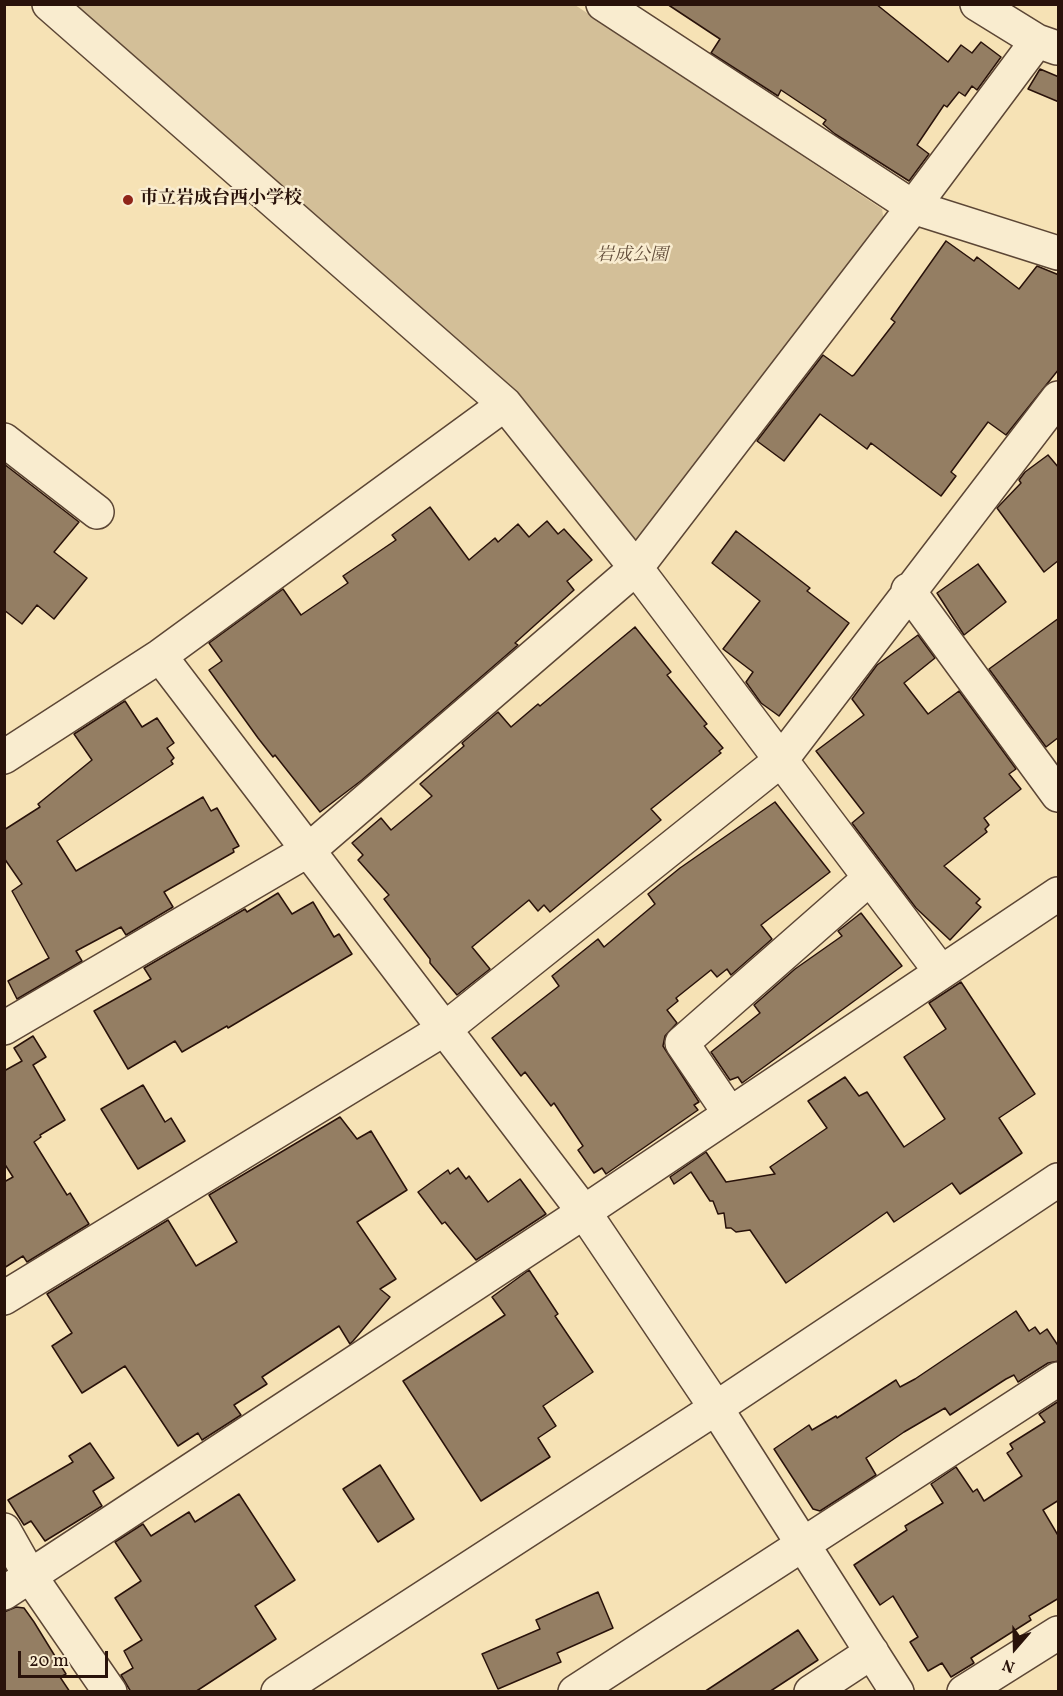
<!DOCTYPE html>
<html>
<head>
<meta charset="utf-8">
<style>
  body { margin:0 }
  #map { position:relative; width:1063px; height:1696px; overflow:hidden; background:#f6e2b5; font-family:Vollkorn,serif }
  canvas { display:block }
  .frame { position:absolute; inset:0; border:6px solid #29120a; pointer-events:none }
  .north { position:absolute; left:985px; top:1618px; width:60px; height:60px; -webkit-text-stroke:4px #f9eccf; paint-order:stroke; rotate:200deg; font-size:16px; font-weight:700; line-height:24px; text-align:center; color:#29120a }
  .north::after { content:''; display:block; margin:auto; width:21px; height:27px; background:#29120a; clip-path:polygon(50% 0,100% 100%,50% 72%,0 100%) }
  .scale { position:absolute; left:18px; top:1651px; width:90px; height:27px; box-sizing:border-box; border:3px solid #29120a; border-top:0; padding-left:8px; font-size:18px; line-height:21px; white-space:nowrap; color:#29120a; -webkit-text-stroke:4px #f9eccf; paint-order:stroke }
</style>
</head>
<body>
<div id="map">
<canvas width="1063" height="1696"></canvas>
<div class="frame"></div>
<div class="north">N</div>
<div class="scale">20 m</div>
</div>
<script>
const ctx = document.querySelector('canvas').getContext('2d');
ctx.lineJoin = 'round';
function fillPath(path, color) { ctx.fillStyle = color; ctx.fill(path, 'evenodd'); }
const poly = rows => new Path2D(rows.map(r => 'M' + r).join(''));
function stroke(path, color, width, dash) { ctx.strokeStyle = color; ctx.lineWidth = width; ctx.lineCap = dash ? 'butt' : 'round'; ctx.setLineDash(dash || []); ctx.stroke(path); }
function write(font, color, halo, rows, align = 'center') {
  ctx.font = font + ' Vollkorn,"Noto Serif JP",serif'; ctx.lineWidth = 5; ctx.setLineDash([]); ctx.textBaseline = 'middle'; ctx.strokeStyle = halo; ctx.fillStyle = color; for (const [text, x, y, turn = 0] of rows) {
    ctx.save(); ctx.translate(x, y); ctx.rotate((+turn || 0) * Math.PI / 180); ctx.textAlign = isNaN(turn) ? turn : align; if (halo) ctx.strokeText(text, 0, 0); ctx.fillText(text, 0, 0); ctx.restore();
  }
}
fillPath(poly([
  [71,5,575,5,882,209,884,222,643,539,628,538,520,396]
]), '#d3bf98');
const building = poly([
  [667,4,876,4,948,62,961,45,972,53,981,42,1001,57,977,90,972,86,965,96,959,92,947,107,944,105,917,145,929,154,909,181,835,134,823,124,826,120,781,90,778,96,711,53,720,39,667,4],
  [1040,69,1059,77,1059,102,1028,89,1040,69],
  [946,241,974,261,977,257,1019,289,1037,266,1059,275,1059,369,1006,435,988,422,951,472,956,476,941,496,871,443,867,449,820,414,784,461,757,441,823,355,852,376,854,375,895,322,891,319,946,241],
  [1048,455,1059,468,1059,560,1044,572,997,508,1021,483,1019,480,1025,472,1048,455],
  [4,464,79,522,54,552,87,578,54,619,37,605,22,624,4,610,4,464],
  [430,507,469,560,495,538,498,542,518,524,529,537,547,521,558,534,564,529,592,560,567,581,574,590,515,643,518,645,362,780,320,812,275,755,273,757,258,738,209,670,222,661,209,643,283,589,301,615,348,583,343,576,396,540,392,535,430,507],
  [736,531,810,588,807,591,849,623,779,716,761,703,746,682,753,672,723,649,760,601,712,563,736,531],
  [978,564,1006,602,964,635,937,593,978,564],
  [1059,618,1059,737,1046,747,989,669,1059,618],
  [635,627,671,672,667,675,707,724,704,726,723,748,719,751,721,753,651,809,661,820,550,912,544,905,538,911,529,900,472,947,490,969,457,995,430,963,430,959,384,899,389,895,358,860,363,855,352,843,381,818,391,830,432,796,420,784,464,746,462,743,498,712,511,727,538,704,540,706,635,627],
  [918,635,935,658,904,683,928,714,959,691,1016,769,1009,774,1021,789,984,818,989,825,985,829,987,832,944,866,980,899,976,903,981,907,950,940,916,908,852,823,864,813,816,751,864,715,852,699,877,665,918,635],
  [125,701,142,727,157,718,174,743,167,748,174,758,171,761,173,764,57,841,76,871,203,797,211,811,217,808,239,846,233,849,234,852,164,892,173,907,126,935,121,927,76,951,82,961,17,999,8,981,49,958,12,891,22,884,4,858,4,830,40,807,38,804,92,760,74,734,125,701],
  [775,802,830,872,761,925,772,939,731,975,727,969,717,977,711,970,676,998,678,1001,667,1010,677,1023,665,1036,663,1046,699,1102,694,1105,698,1110,606,1174,602,1168,594,1173,578,1150,583,1146,554,1103,551,1106,525,1072,521,1076,492,1038,559,986,552,976,598,939,604,947,655,904,648,894,680,868,775,802],
  [278,893,292,914,313,902,334,937,339,934,352,954,228,1028,227,1026,182,1052,175,1041,128,1069,94,1011,151,979,144,968,245,909,247,912,278,893],
  [861,913,902,966,742,1083,738,1077,730,1080,711,1052,760,1013,754,1005,795,969,842,936,838,931,861,913],
  [961,982,1035,1094,999,1118,1022,1153,960,1194,952,1183,894,1222,887,1212,786,1283,750,1230,736,1232,731,1228,726,1228,724,1213,718,1214,713,1201,710,1201,691,1172,674,1184,670,1177,706,1152,726,1182,775,1174,770,1167,827,1128,808,1101,845,1077,859,1096,867,1092,904,1147,945,1119,904,1057,946,1029,929,1003,961,982],
  [33,1036,46,1057,33,1065,65,1120,40,1135,41,1137,34,1142,67,1195,70,1193,89,1224,27,1262,23,1256,4,1268,4,1182,13,1177,4,1163,4,1071,22,1061,14,1048,33,1036],
  [143,1085,165,1122,171,1118,185,1141,138,1169,101,1109,143,1085],
  [340,1117,357,1139,371,1131,407,1190,357,1222,396,1279,380,1289,390,1297,353,1341,350,1344,339,1326,262,1377,267,1384,234,1405,241,1415,202,1440,198,1433,178,1446,125,1366,82,1393,52,1346,72,1333,47,1294,168,1220,196,1266,237,1242,209,1195,340,1117],
  [458,1168,466,1179,469,1176,488,1202,520,1179,546,1214,476,1260,445,1222,442,1224,418,1192,448,1170,450,1174,458,1168],
  [529,1270,558,1314,555,1316,593,1372,543,1406,556,1426,538,1438,550,1457,481,1501,403,1381,505,1315,492,1297,529,1270],
  [1016,1311,1029,1331,1035,1327,1040,1334,1047,1329,1059,1347,1059,1361,1048,1363,1018,1382,1014,1375,1006,1379,950,1415,945,1408,904,1432,866,1458,876,1475,820,1511,813,1509,774,1449,809,1425,812,1430,836,1416,837,1418,896,1380,900,1387,915,1379,1016,1311],
  [1059,1401,1059,1500,1043,1510,1059,1537,1059,1598,1029,1616,1031,1620,971,1658,974,1663,951,1677,942,1663,928,1671,910,1642,918,1637,893,1596,880,1605,854,1565,907,1530,905,1526,943,1503,931,1484,956,1467,973,1492,977,1489,984,1501,1022,1476,1007,1453,1013,1449,1010,1444,1045,1422,1039,1414,1059,1401],
  [90,1443,114,1478,93,1491,102,1506,45,1541,31,1521,24,1525,8,1500,73,1462,69,1456,90,1443],
  [380,1465,414,1519,378,1542,343,1489,380,1465],
  [239,1494,295,1580,255,1606,276,1639,195,1692,131,1692,121,1675,133,1668,124,1651,142,1640,115,1598,141,1581,115,1542,143,1524,151,1536,189,1512,195,1522,239,1494],
  [598,1592,613,1628,557,1653,561,1662,498,1689,482,1654,540,1629,536,1620,598,1592],
  [16,1607,24,1608,34,1622,66,1674,60,1677,70,1692,4,1692,4,1612,16,1607],
  [798,1630,818,1660,769,1692,704,1692,798,1630]
]);
fillPath(building, '#947e63');
stroke(building, '#29120a', 1.5);
const minor = poly([
  [49,4,505,404,636,568,941,972],
  [603,4,913,207,1058,253],
  [977,4,1037,41,1057,48],
  [4,440,97,512],
  [908,590,1058,795],
  [160,656,584,1212,716,1408,897,1692],
  [4,757,160,656,505,404],
  [4,1028,310,849,636,568,913,207,1037,41],
  [730,1114,682,1043,870,878],
  [4,1298,446,1028,781,760,1058,398],
  [4,1530,30,1576,110,1692],
  [4,1593,584,1212,1058,894],
  [278,1692,716,1408,1058,1180],
  [575,1692,1058,1379],
  [811,1692,872,1652],
  [964,1692,1058,1633]
]);
stroke(minor, '#5c4635', 36);
stroke(minor, '#f9eccf', 33);
for (const [x, y, r, color] of [
  [128,200,6,"#8f2418"]
]) { const dot = new Path2D(); dot.arc(x, y, r, 0, 2 * Math.PI); ctx.fillStyle = color; ctx.fill(dot); stroke(dot, '#f9eccf', 2); }
write('bold 18px', '#29120a', '#f9eccf', [
  ["市立岩成台西小学校",140,200]
], 'left');
write('italic 18px', '#644f3c', '#f9eccf', [
  ["岩成公園",632,257]
]);
</script>
</body>
</html>
